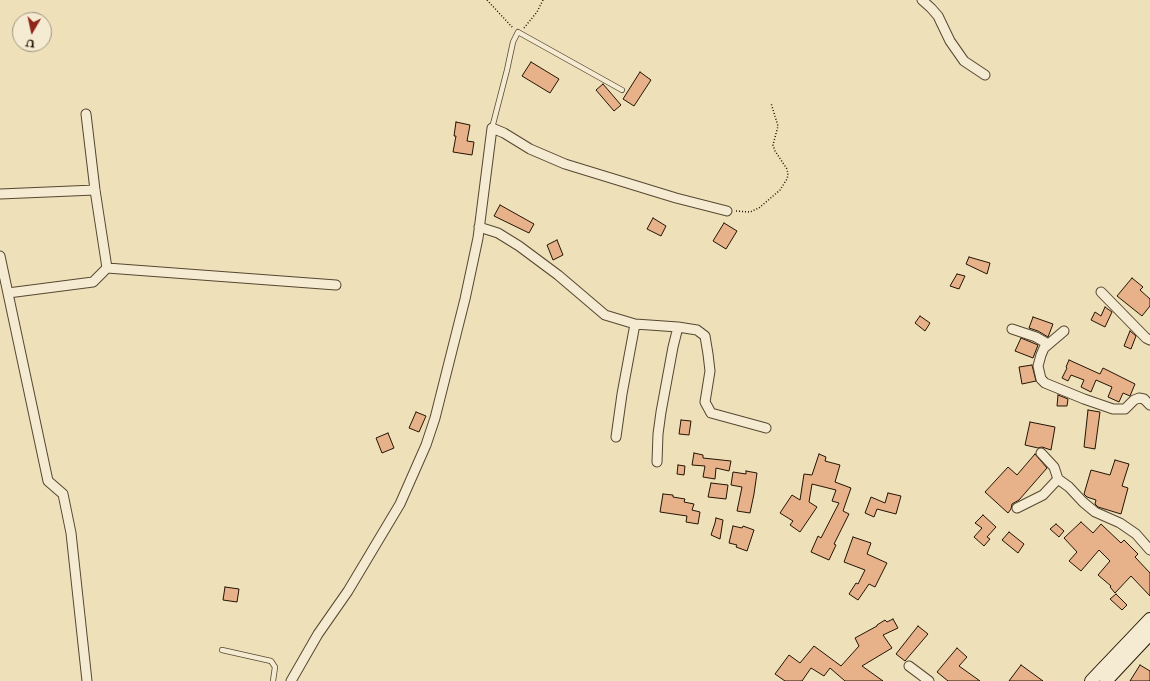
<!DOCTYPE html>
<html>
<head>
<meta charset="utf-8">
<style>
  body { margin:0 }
  #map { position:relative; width:1150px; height:681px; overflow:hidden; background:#eee0b9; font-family:"IM FELL English",serif }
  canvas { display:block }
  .north { position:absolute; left:12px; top:12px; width:40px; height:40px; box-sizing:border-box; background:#f4ebd2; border:1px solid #a09580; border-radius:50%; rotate:189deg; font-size:11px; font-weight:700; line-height:16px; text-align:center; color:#231404 }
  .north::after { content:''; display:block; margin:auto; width:14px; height:18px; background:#8f2418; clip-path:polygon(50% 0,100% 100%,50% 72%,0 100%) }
</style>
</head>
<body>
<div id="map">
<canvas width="1150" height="681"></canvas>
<div class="north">U</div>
</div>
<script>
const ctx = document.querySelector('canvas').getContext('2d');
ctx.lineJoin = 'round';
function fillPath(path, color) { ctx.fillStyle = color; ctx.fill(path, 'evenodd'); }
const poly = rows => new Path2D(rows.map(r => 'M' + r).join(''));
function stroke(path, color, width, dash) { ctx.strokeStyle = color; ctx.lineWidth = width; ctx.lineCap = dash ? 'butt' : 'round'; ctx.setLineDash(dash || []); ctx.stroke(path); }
const building = poly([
  [531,62,559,79,550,93,522,76,531,62],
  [640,72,651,80,634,106,623,99,640,72],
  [603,84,621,105,614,111,596,90,603,84],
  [456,122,470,125,467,141,474,142,472,155,453,152,456,136,454,136,456,122],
  [500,205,534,224,529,233,494,216,500,205],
  [653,218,666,226,661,236,647,229,653,218],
  [724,223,737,231,726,249,713,241,724,223],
  [557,240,563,255,553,260,547,245,557,240],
  [969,257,990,263,987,274,966,264,969,257],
  [957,274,965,276,959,289,950,286,957,274],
  [1132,278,1143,287,1140,290,1150,299,1150,306,1142,316,1117,296,1132,278],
  [1105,307,1112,312,1105,327,1091,320,1095,312,1101,316,1105,307],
  [920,316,930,323,925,331,915,323,920,316],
  [1033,317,1053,324,1048,337,1038,331,1029,328,1033,317],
  [1130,331,1136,336,1131,349,1124,346,1130,331],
  [1021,338,1038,345,1033,358,1015,351,1021,338],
  [1069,360,1100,374,1103,368,1135,384,1130,396,1123,393,1119,402,1108,397,1112,387,1096,380,1091,392,1081,387,1084,380,1071,375,1068,381,1062,378,1067,368,1066,367,1069,360],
  [1032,365,1036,381,1022,384,1019,367,1032,365],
  [1058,395,1068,399,1067,406,1057,406,1058,395],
  [1088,410,1100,412,1095,449,1084,447,1088,410],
  [416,412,426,416,419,432,409,428,416,412],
  [681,420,691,421,689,435,679,434,681,420],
  [1030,422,1055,427,1051,450,1042,447,1038,448,1025,445,1030,422],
  [388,433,394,448,382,453,376,438,388,433],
  [694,453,703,455,703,458,731,461,729,471,716,468,715,479,703,477,705,466,692,465,694,453],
  [819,454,826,457,825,461,840,465,835,482,851,488,843,511,849,514,834,544,836,545,829,560,811,552,818,536,821,538,839,503,832,501,836,490,812,484,809,502,817,507,800,532,790,525,793,521,780,513,792,495,800,500,804,474,812,475,819,454],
  [1035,454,1047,468,1019,500,1012,504,1011,509,1008,513,985,492,1008,467,1017,475,1035,454],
  [1115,460,1129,464,1122,486,1128,488,1121,514,1098,507,1095,504,1096,500,1087,497,1084,494,1091,470,1110,475,1115,460],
  [678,465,685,466,684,475,677,474,678,465],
  [746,471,757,473,754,494,750,513,737,511,742,487,731,485,733,472,746,474,746,471],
  [711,483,728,485,726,499,708,497,711,483],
  [888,493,901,496,896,514,877,509,874,517,865,513,871,497,885,503,888,493],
  [663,494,673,495,673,497,685,499,684,502,694,504,692,510,700,512,698,524,686,522,687,516,660,512,663,494],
  [983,515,996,527,987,537,990,539,984,546,974,537,982,528,975,523,983,515],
  [716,518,723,520,720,539,711,535,715,523,716,518],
  [1081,522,1093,533,1101,524,1121,543,1124,540,1138,554,1135,557,1150,573,1150,596,1131,576,1115,593,1110,587,1111,586,1098,575,1110,561,1099,550,1081,571,1069,561,1077,552,1064,538,1081,522],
  [1056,524,1064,531,1059,537,1050,529,1056,524],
  [733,526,742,528,743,526,754,530,747,551,736,547,737,545,729,543,733,526],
  [1009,532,1024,544,1018,553,1002,540,1009,532],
  [853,537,871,543,867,554,887,563,875,587,869,584,858,600,849,594,856,583,858,584,865,570,844,562,853,537],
  [225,587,239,589,237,602,223,600,225,587],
  [1116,594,1127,605,1122,610,1110,599,1116,594],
  [893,619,898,628,883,635,892,648,862,666,883,681,845,681,830,668,824,676,811,668,802,681,785,681,775,674,789,655,800,663,814,646,841,666,859,646,855,638,877,626,877,625,885,620,887,622,893,619],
  [918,626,928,634,905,661,896,654,918,626],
  [957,648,967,657,959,666,980,681,948,681,937,672,957,648],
  [1021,665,1043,681,1009,681,1021,665],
  [1140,665,1150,671,1150,681,1130,681,1140,665]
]);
fillPath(building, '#e7b189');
stroke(building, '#231404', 1);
const service = poly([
  [492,128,507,70,513,42,518,32,622,90],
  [222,650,271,661,275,667,273,681]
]);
const minor = poly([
  [922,0,931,8,938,16,950,41,964,61,985,75],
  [86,114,95,190,107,268],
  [0,194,95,190],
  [479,227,498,233,519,246,558,275,605,315,635,324,678,327,697,330,705,336,708,354,710,371,705,402,711,413,766,428],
  [0,256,48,481,63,494,71,533,87,681],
  [1101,292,1146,338,1150,340],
  [8,293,93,282,107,268,336,285],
  [1012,329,1036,337,1048,344],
  [1064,331,1044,348,1041,355,1038,366,1041,379,1045,383,1084,399,1113,409,1125,409,1134,400,1139,398,1144,399,1150,405],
  [616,437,622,394,635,324],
  [1041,453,1054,467,1058,479],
  [657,462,658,434,661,412,673,347,678,327],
  [1017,508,1043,495,1058,479,1069,487,1083,502,1095,512,1120,523,1136,534,1150,550],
  [909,666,929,681],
  [291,681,318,634,348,591,400,504,426,445,435,418,465,299,478,238,492,128,504,133,530,149,565,164,676,198,727,211]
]);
const secondary = poly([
  [1091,681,1150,619],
  [1106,681,1150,634]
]);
stroke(service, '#564731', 6);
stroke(minor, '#564731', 11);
stroke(secondary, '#231404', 14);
stroke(poly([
  [487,0,513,28],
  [524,28,537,12,543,0],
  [736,211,750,212,759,208,780,190,787,179,788,175,787,169,775,151,773,145,778,126,771,103]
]), '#231404', 1.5, [1, 2]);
stroke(service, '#f4ebd2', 4.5);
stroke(minor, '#f4ebd2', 9);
stroke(secondary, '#f4ebd2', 12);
</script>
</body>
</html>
